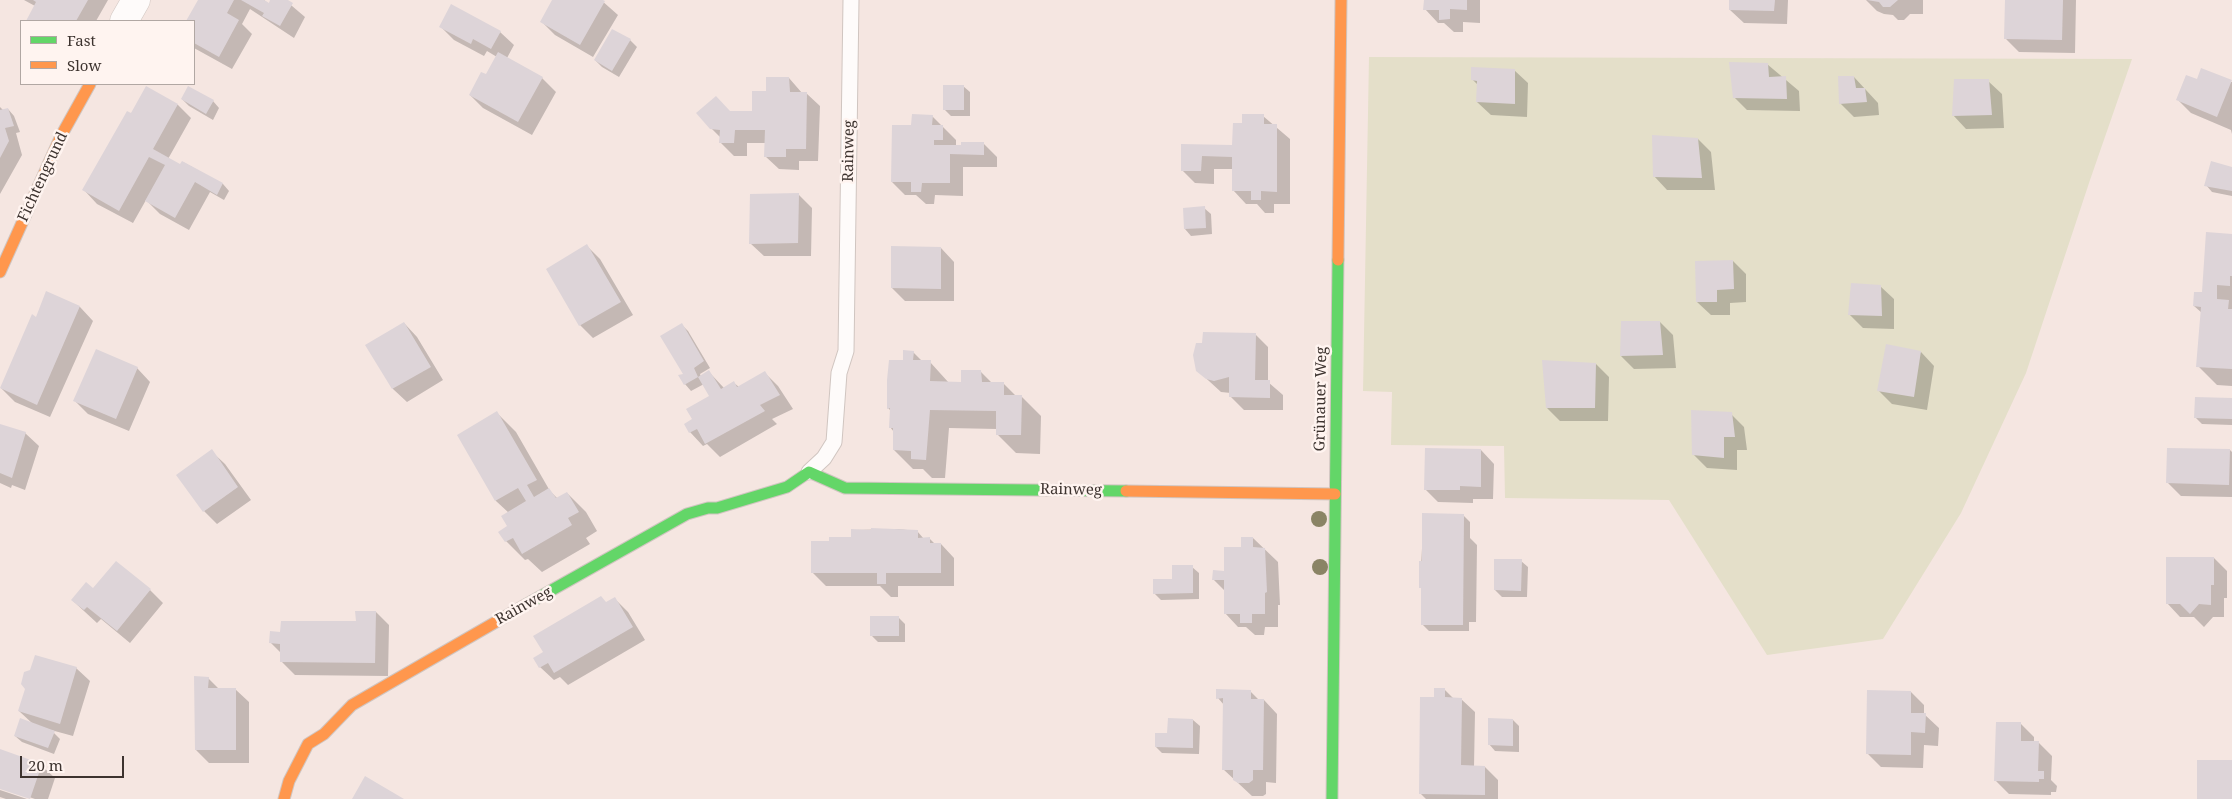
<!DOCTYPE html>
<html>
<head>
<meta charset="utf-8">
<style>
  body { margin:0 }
  #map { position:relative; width:2232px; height:799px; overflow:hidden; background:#f5e6e1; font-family:"Noto Serif",serif }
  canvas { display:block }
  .legend { position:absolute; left:20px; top:20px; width:175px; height:65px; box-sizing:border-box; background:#fff4f0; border:1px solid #b1a7a3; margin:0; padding:6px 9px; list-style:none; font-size:15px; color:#3d332f }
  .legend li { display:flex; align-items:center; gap:10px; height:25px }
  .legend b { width:25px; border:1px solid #b1a7a3 }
  .scale { position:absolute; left:20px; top:756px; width:104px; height:22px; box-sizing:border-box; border:2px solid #3d332f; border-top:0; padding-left:6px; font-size:15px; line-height:18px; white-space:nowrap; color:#3d332f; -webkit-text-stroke:4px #fff4f0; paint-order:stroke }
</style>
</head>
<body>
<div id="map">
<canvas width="2232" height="799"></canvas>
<ul class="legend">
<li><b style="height:6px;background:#63d668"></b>Fast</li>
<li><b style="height:6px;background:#ff974d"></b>Slow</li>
</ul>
<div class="scale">20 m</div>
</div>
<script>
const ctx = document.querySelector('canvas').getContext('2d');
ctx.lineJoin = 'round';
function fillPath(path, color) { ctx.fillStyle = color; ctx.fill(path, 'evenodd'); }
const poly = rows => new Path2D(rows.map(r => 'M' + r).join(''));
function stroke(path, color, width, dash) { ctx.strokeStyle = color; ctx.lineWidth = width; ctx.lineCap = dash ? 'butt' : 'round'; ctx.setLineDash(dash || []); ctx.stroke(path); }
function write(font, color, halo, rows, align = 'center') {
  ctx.font = font + ' "Noto Serif",serif'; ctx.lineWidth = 5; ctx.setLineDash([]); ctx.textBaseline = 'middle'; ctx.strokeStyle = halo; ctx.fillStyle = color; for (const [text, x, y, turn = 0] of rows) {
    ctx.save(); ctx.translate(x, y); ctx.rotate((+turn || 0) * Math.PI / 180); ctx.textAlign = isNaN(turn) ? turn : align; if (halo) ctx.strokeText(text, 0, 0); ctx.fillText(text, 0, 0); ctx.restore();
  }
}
fillPath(poly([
  [1369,57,2132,59,2090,180,2026,373,1961,513,1883,639,1767,655,1669,500,1505,498,1504,446,1391,445,1392,392,1363,391]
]), '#e4dfc9');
fillPath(poly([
  [24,0,108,0,96,21,27,21,35,6],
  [199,0,264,0,269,4,271,0,285,0,305,17,294,38,250,9,242,24,252,34,232,69,194,48,194,21,187,21],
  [554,0,601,0,618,15,593,57,555,35,542,22],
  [1424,0,1480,0,1480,23,1463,22,1463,32,1454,32,1444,23,1438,23,1425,9],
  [1730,0,1788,0,1787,24,1744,23,1730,10],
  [1866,0,1923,0,1923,14,1910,14,1904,20,1898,20,1893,15,1884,14,1877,11],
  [2007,0,2076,0,2075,53,2019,52,2006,39],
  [440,26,500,32,514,45,507,58,542,78,556,92,532,135,483,108,470,95,487,76,497,57,487,51,484,56,454,40],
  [630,40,637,47,619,77,602,67,595,60],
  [1767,64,1799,91,1800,111,1747,110,1734,97],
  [1514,70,1528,83,1527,117,1491,115,1477,102,1478,85,1472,79],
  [1854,77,1878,103,1879,115,1854,117,1840,103],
  [789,78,802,93,806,93,820,106,818,161,799,161,799,170,779,169,765,156,766,143,747,143,747,156,734,156,721,143,721,138,711,128,731,112,753,112,767,93],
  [1988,81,2002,94,2004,128,1966,129,1953,115],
  [2197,81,2232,82,2232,134,2231,130,2191,113,2178,100],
  [963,86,970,92,970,116,951,116,944,109],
  [147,88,178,105,191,118,168,159,181,166,183,162,223,184,229,191,224,200,210,192,189,230,160,214,146,200,133,223,97,204,84,190],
  [182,99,213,101,219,108,213,120,189,106],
  [0,107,4,111,8,109,14,116,20,132,16,133,22,155,0,194],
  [932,116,956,140,956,146,983,143,997,157,997,167,963,167,963,196,935,195,934,204,926,204,916,195,905,195,892,182,913,127],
  [1263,116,1290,139,1290,204,1274,204,1274,213,1265,213,1257,204,1246,204,1233,190,1233,169,1214,169,1214,184,1195,183,1182,170,1182,145,1233,146,1243,124],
  [1698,139,1711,152,1715,190,1667,190,1654,176],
  [2232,169,2232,196,2212,192,2206,185],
  [799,195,812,208,811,256,764,256,750,243],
  [1204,208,1211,214,1212,234,1191,236,1185,229],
  [2232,235,2232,386,2217,385,2198,366,2202,313,2194,306,2204,294],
  [587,246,600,259,633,315,593,338,580,325],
  [941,248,954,262,954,301,905,301,892,288],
  [1733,261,1746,274,1746,302,1730,303,1730,315,1711,315,1697,302],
  [1880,286,1894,299,1894,329,1863,328,1849,314],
  [47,293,80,307,93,321,50,417,15,402,1,388,36,319],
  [1660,322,1673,335,1676,368,1634,369,1621,356],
  [404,323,417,337,443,380,407,402,393,389,367,345],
  [682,325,688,331,710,368,700,374,701,377,709,372,724,388,734,383,739,387,765,373,778,386,793,409,772,419,777,424,720,457,707,444,703,446,690,432,694,419,711,396,704,384,691,391,685,384],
  [1255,334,1268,347,1268,382,1283,395,1283,410,1244,410,1231,397,1231,393,1221,392,1197,370],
  [913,352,923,362,930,362,949,383,962,383,981,372,992,383,1003,383,1017,397,1022,397,1041,416,1040,454,1016,453,997,434,997,429,949,428,945,478,932,478,923,469,913,469,894,450,894,432,890,427,891,411,888,408,904,361],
  [1921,352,1934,366,1927,410,1892,404,1878,390],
  [1596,364,1609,377,1608,421,1560,421,1547,408],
  [137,368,150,382,129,431,88,414,75,401],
  [2232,399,2232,425,2202,424,2195,417],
  [497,413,516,432,550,491,558,499,567,493,586,512,597,531,586,538,590,544,542,572,528,559,525,560,506,541,509,513,496,501,459,435],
  [1731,414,1744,427,1747,450,1737,450,1737,470,1707,468,1694,455],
  [0,425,25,433,39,446,25,490,12,485,11,488,0,483],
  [1481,450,1494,464,1493,499,1473,499,1473,503,1438,502,1425,489],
  [2230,450,2232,452,2232,497,2181,496,2168,483],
  [211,451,225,464,251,500,217,524,204,511],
  [1463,515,1470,522,1470,538,1477,545,1476,622,1469,622,1469,631,1429,631,1422,624,1423,590,1420,587,1423,529],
  [898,529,917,531,924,539,929,538,935,544,941,544,954,558,954,586,898,586,898,597,891,597,880,586,826,586,812,572,830,543,853,538,853,530],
  [1253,538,1278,562,1280,605,1278,605,1278,627,1265,627,1264,635,1255,635,1246,627,1238,627,1225,613,1225,591,1213,579,1225,572,1243,548],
  [2214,558,2227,571,2227,598,2224,598,2224,617,2213,617,2204,627,2194,617,2180,617,2167,603],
  [1521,561,1528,567,1527,597,1502,597,1495,590],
  [1192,567,1199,573,1199,599,1161,600,1154,593],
  [150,590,163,603,130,643,101,619,97,623,72,600],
  [615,599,628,612,645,640,568,685,560,677,554,680,540,667,544,653],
  [376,612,389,625,388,676,295,675,282,662,282,654,271,643,282,633,357,623],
  [899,618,905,624,905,642,878,642,872,636],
  [76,668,90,681,73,736,51,730,60,739,54,754,22,742,15,736,33,724,19,711,26,688],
  [208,678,219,689,235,689,249,702,249,763,209,763,196,750],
  [1444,689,1454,699,1461,699,1475,712,1474,767,1485,767,1498,780,1498,799,1426,799,1420,793,1435,699],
  [1250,691,1259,700,1264,700,1277,714,1276,783,1266,782,1266,794,1263,796,1252,796,1223,769,1224,705,1218,698],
  [1911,692,1924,705,1924,714,1939,728,1938,746,1924,745,1923,768,1881,767,1868,754],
  [1193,720,1200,726,1199,754,1162,753,1156,747,1169,735],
  [1513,720,1519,726,1519,752,1495,751,1489,744],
  [2021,724,2034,737,2034,742,2039,743,2052,756,2051,780,2057,786,2056,792,2051,792,2051,795,2009,794,1996,781],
  [0,750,41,765,55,778,48,799,35,799,0,787],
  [0,790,27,799,6,799,0,797]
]), '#0003');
fillPath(poly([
  [33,0,88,0,76,21,26,21,36,2],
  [198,0,234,0,227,13,239,20,219,57,194,43,194,21,186,21],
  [241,0,264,0,269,3,270,0,288,0,293,3,280,26,262,16,264,13],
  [552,0,603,0,605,1,580,45,540,22],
  [1424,0,1467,0,1467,10,1450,9,1450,19,1439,20,1439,10,1423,10],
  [1729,0,1775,0,1774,11,1729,10],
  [1867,0,1898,0,1890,7,1883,7,1879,2],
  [2005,0,2063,0,2062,40,2004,39],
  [451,4,501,31,491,49,473,39,471,44,439,27],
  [612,29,631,39,612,71,594,60],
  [498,52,543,77,518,122,469,95,481,72,486,74],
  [1729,62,1768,63,1769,77,1786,76,1787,99,1733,98],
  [1471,67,1515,69,1515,104,1476,102,1477,81,1471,80],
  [2201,68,2232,80,2217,117,2176,100,2186,75,2197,79],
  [1838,76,1854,76,1856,88,1865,88,1867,102,1839,104],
  [766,77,789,77,790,92,807,92,806,149,786,149,786,157,764,157,765,130,735,130,734,143,719,143,720,130,710,129,696,113,716,96,730,111,752,111,752,91,766,91],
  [1954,79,1989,79,1992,115,1952,116],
  [943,85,964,85,964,110,943,110],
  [146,86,178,104,153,149,180,164,182,161,223,183,217,195,195,182,175,218,145,201,165,165,149,157,119,211,82,190,127,111,131,113],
  [188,86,214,100,206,114,181,99],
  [8,108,14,126,5,128,9,141,0,158,0,110],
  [912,114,933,115,932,125,943,125,943,140,934,140,934,145,961,145,961,142,984,142,984,155,950,154,950,183,922,183,921,192,911,192,911,182,891,182,892,125,911,125],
  [1242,114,1264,114,1264,124,1277,124,1277,192,1261,191,1261,200,1251,200,1251,191,1232,191,1232,157,1202,156,1201,171,1181,171,1181,144,1232,145,1233,123,1242,123],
  [1652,135,1698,138,1702,178,1653,177],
  [2211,161,2232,167,2232,191,2204,186],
  [799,193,798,243,749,244,750,194],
  [1205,206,1206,228,1184,229,1183,208],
  [2206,232,2232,234,2232,276,2230,276,2230,286,2217,285,2217,299,2229,300,2228,309,2232,309,2232,369,2196,367,2201,307,2193,306,2194,292,2202,292],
  [587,244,621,302,579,326,546,269],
  [891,246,941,247,941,289,891,288],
  [1733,260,1734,289,1717,290,1717,302,1696,302,1695,261],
  [1851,283,1881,285,1882,316,1848,315],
  [46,291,80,306,37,405,0,388,32,314,36,317],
  [1621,321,1660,321,1663,355,1620,356],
  [404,322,431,367,392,389,365,345],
  [682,323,704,361,694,368,698,377,684,385,678,375,683,374,660,336],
  [1203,332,1256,333,1255,380,1270,380,1270,398,1229,397,1229,377,1214,381,1206,379,1196,371,1193,355,1196,343,1202,343],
  [1886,344,1921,351,1914,397,1877,391],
  [96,349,138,367,116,419,73,401],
  [903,350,914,351,913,360,931,360,930,381,961,382,961,370,981,370,982,382,1004,382,1004,395,1022,395,1021,435,996,435,996,411,930,410,926,460,911,459,911,451,893,450,893,428,889,428,890,408,887,409,887,380,889,360,903,360],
  [1542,360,1596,363,1595,408,1546,408],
  [709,370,721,389,734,381,737,387,765,371,780,395,760,405,765,411,705,444,697,429,689,433,684,424,692,419,686,409,709,396,698,377],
  [2195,397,2232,398,2232,419,2194,418],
  [1691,410,1732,412,1735,437,1724,437,1724,458,1692,455],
  [497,411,537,480,527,485,534,497,549,488,556,498,567,492,579,512,568,518,572,525,522,554,513,538,505,542,498,532,507,526,501,516,526,501,518,488,495,501,457,435],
  [0,424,26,432,12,478,0,473],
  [1425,448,1481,449,1481,487,1460,486,1460,490,1424,490],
  [2167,448,2230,449,2229,485,2166,483],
  [212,449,238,487,203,512,176,475],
  [1422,513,1464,514,1463,625,1421,625,1421,588,1419,588,1419,561,1422,561],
  [871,528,918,530,918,538,930,537,930,543,941,543,941,573,886,573,886,584,877,584,877,573,811,573,811,541,829,541,829,537,851,537,851,529,871,530],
  [1241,537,1253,537,1253,547,1265,548,1267,592,1265,593,1265,614,1252,614,1252,623,1240,623,1240,614,1224,614,1224,580,1212,580,1213,570,1224,571,1224,547,1241,547],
  [2166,557,2214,557,2214,585,2211,585,2211,605,2199,604,2190,614,2180,604,2166,604],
  [1494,559,1522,559,1521,591,1494,590],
  [116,561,151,589,117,631,87,607,84,610,71,600,86,582,93,588],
  [1172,565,1193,565,1193,593,1153,594,1153,579,1172,579],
  [601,596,606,602,615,597,633,627,554,673,548,663,539,668,533,658,543,652,533,636],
  [355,611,376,611,375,663,280,662,280,644,269,643,270,631,280,632,281,621,356,621],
  [870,616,899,616,899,636,870,636],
  [35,655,77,667,60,724,18,711,25,689,21,684,24,672,30,670],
  [194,676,209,677,208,688,236,688,236,750,195,750],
  [1434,688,1445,688,1445,697,1462,698,1461,765,1485,766,1485,795,1419,794,1420,697,1434,697],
  [1216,689,1251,690,1251,699,1264,699,1263,770,1253,770,1253,780,1249,783,1238,783,1233,780,1233,770,1222,770,1223,698,1216,699],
  [1867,690,1911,691,1911,713,1926,713,1925,733,1911,732,1911,755,1866,754],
  [20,718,55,731,48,748,14,736],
  [1168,718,1193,719,1193,748,1155,747,1155,733,1167,733],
  [1488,718,1513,719,1513,746,1488,745],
  [1996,722,2021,722,2021,741,2039,741,2038,771,2044,771,2044,779,2039,779,2039,782,1994,781],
  [0,749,42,764,30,799,0,789],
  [2197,760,2232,760,2232,799,2197,799],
  [365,776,404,799,352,799]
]), '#ddd4d8');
const lane = poly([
  [809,472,824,458,834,442,839,373,846,351,851,0]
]);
const street = poly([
  [124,21,136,0]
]);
const fast = poly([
  [527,604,687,514,708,508,717,508,787,487,809,472,845,488,1126,491],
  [1332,799,1338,260]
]);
const slow = poly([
  [1338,260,1341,0],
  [0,272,61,136,90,84],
  [1126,491,1335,494],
  [284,799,289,781,308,744,324,734,352,705,527,604]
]);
stroke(lane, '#d0c5c0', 17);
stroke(street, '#d0c5c0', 29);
stroke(fast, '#d0c5c0', 13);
stroke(slow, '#d0c5c0', 13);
stroke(lane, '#fefbfa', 15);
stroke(street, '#fefbfa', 28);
stroke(fast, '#63d668', 11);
stroke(slow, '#ff974d', 11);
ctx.fillStyle = '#8a8465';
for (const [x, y] of [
  [1319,519],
  [1320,567]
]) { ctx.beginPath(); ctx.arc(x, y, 8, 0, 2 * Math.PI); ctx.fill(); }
write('15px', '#3d332f', '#fff4f0', [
  ["Rainweg",849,151,-89],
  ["Fichtengrund",43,177,-65],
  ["Grünauer Weg",1321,399,-89],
  ["Rainweg",1071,490,1],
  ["Rainweg",524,606,-29]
]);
</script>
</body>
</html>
